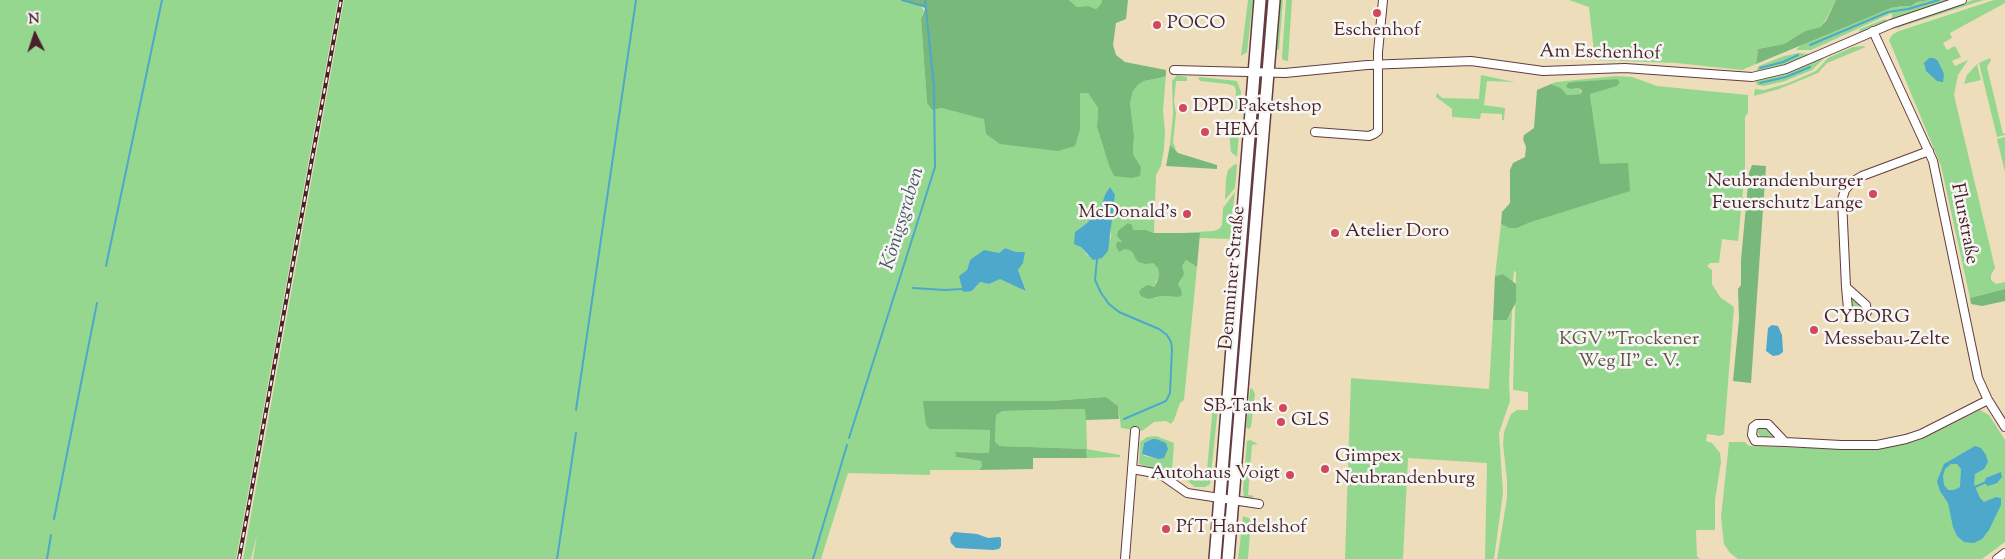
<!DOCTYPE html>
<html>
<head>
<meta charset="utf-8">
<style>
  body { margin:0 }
  #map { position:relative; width:2005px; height:559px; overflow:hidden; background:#eeddba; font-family:"Sorts Mill Goudy",serif }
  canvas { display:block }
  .north { position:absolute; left:10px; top:10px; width:50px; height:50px; -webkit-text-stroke:4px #f6f6f2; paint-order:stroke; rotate:356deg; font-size:14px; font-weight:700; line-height:20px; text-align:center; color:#4a1f2b }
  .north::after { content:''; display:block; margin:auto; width:18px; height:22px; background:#4a1f2b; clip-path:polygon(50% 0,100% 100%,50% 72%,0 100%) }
</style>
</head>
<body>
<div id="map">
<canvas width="2005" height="559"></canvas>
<div class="north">N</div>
</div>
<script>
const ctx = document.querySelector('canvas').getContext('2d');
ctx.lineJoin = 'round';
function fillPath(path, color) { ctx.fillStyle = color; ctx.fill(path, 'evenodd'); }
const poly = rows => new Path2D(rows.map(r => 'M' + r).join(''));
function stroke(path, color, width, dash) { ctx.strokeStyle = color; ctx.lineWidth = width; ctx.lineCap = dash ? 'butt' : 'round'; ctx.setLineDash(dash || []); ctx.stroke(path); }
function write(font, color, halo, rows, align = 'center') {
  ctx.font = font + ' "Sorts Mill Goudy",serif'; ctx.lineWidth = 5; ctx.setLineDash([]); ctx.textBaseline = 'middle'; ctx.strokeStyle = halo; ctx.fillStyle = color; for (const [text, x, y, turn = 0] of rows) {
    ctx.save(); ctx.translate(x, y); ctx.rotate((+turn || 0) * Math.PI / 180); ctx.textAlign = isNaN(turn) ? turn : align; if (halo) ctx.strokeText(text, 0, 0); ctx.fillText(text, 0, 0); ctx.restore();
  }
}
fillPath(poly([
  [0,0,338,0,236,559,0,559],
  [344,0,902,0,919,5,924,10,921,19,927,103,932,110,942,108,1080,129,1080,92,1088,93,1098,108,1097,127,1109,166,1114,176,1141,167,1133,154,1134,135,1130,103,1133,91,1138,85,1144,81,1164,77,1166,75,1163,110,1165,132,1164,149,1161,166,1156,175,1154,233,1146,230,1133,230,1128,224,1124,227,1120,239,1125,249,1131,251,1133,255,1153,263,1158,267,1159,275,1154,287,1148,286,1142,288,1155,298,1162,296,1178,297,1178,285,1181,281,1182,266,1186,260,1197,267,1184,400,1180,403,1174,420,1171,424,1166,421,1154,422,1142,431,1121,428,1118,406,1106,397,1050,401,924,401,930,429,990,430,989,453,955,452,956,457,981,461,982,466,979,470,930,470,930,475,848,473,821,559,253,559,257,535,251,559,243,559],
  [1105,195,1115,195,1111,219,1111,238,1088,256,1081,247,1075,232,1087,223,1102,207],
  [1005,248,1016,252,1018,270,1026,290,1000,278,989,284,980,282,972,291,967,270,970,260,999,253],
  [1069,0,1102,0,1101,4,1096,9,1088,6,1077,7],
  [1248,0,1253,0,1247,52,1241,56],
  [1278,0,1283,0,1279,49,1274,53],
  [1286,0,1292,0,1288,61,1283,60,1282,57],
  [1569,0,1836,0,1825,21,1820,27,1805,31,1784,44,1758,49,1756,64,1742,70,1676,63,1595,60,1589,7],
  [1930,0,1950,0,1892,19,1892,13,1811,50,1796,50,1803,43,1891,8,1902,6,1911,6,1917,2],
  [1973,0,1984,0,1897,28,1897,26],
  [1994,0,2005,0,2005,3,1950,33,1952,38,1943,43,1947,50,1955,46,1961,57,1952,61,1955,66,1968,60,1958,75,1954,95,1995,268,1991,275,1991,280,1996,284,2005,282,2005,289,1970,298,1941,166,1889,40,1892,35,1899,31],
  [1885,19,1888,21,1859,33,1860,29],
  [1862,46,1866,47,1827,63,1818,73,1779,89,1754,96,1755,89,1764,90,1786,84,1816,71,1828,58,1853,47],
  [1799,53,1810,54,1783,66,1755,73,1759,66,1784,56],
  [1827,55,1812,70,1785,81,1764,86,1757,85,1755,81,1755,80,1788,72],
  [1990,58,1991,60,1987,67,2003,134,2005,133,2005,135,1997,137,1979,63],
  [1977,64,1981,80,1964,84,1967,75],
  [1177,75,1187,77,1187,81,1176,81,1174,101,1176,114,1173,142,1177,153,1170,145,1173,114,1172,81],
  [1481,75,1515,82,1487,81,1484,105,1505,108,1504,120,1502,120,1502,114,1481,113,1480,119,1452,117,1452,109,1436,97,1437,93,1442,98,1479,99],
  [1616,76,1632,77,1657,86,1748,95,1748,113,1745,117,1745,169,1738,241,1722,239,1719,263,1710,263,1707,266,1712,270,1712,284,1720,297,1734,307,1724,434,1720,436,1707,434,1706,441,1712,443,1720,453,1721,462,1715,500,1715,530,1696,530,1697,556,1700,559,1497,559,1507,498,1507,480,1503,444,1504,432,1511,414,1517,410,1528,410,1528,392,1513,390,1516,272,1514,271,1513,282,1503,274,1495,276,1501,224,1509,228,1517,228,1531,222,1600,164,1590,93,1617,86,1620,82,1617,79,1568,83,1571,89,1579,88,1582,94,1567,95,1561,88,1551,84,1556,82],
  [1200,77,1237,81,1241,92,1239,111,1235,109,1236,90,1234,86,1228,84,1200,81,1198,78],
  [1256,93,1259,94,1254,152,1255,173,1229,486,1227,486,1230,451,1230,429,1252,173],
  [1240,120,1237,157,1231,152,1229,133,1234,121],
  [2005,137,2005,172,1997,139],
  [1235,164,1237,165,1235,188,1225,200,1226,179,1228,170],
  [1235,192,1231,222,1231,239,1199,238,1200,234,1182,233,1213,231,1219,229,1222,225,1223,208],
  [1854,299,1862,306,1863,312,1860,315,1854,314,1852,310,1851,302],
  [1512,311,1509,383,1510,401,1499,433,1503,493,1494,559,1485,559,1487,463,1408,458,1403,559,1345,559,1351,378,1489,389,1493,320,1507,320],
  [1252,388,1255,394,1251,427,1249,429,1246,427,1250,389],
  [1213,406,1218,407,1210,484,1205,487,1195,487,1180,475,1180,472,1193,472,1193,475,1189,475,1189,478,1206,480],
  [1086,409,1087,449,1120,455,1120,457,1087,458,1086,449,1000,446,995,443,996,415,1003,411],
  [1980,410,1989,415,2005,440,2005,542,1982,559,1738,559,1730,553,1724,544,1721,517,1729,442,1745,442,1749,446,1872,450,1917,441],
  [1764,425,1773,434,1772,436,1761,436,1758,434,1758,427],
  [1156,436,1174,443,1172,471,1177,472,1173,477,1168,473,1139,464,1140,442,1147,437],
  [1152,439,1158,459,1145,456,1142,454,1144,443],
  [1250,440,1258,444,1252,445,1248,495,1254,496,1252,498,1244,497,1243,490,1247,441],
  [1243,516,1251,519,1248,559,1238,559]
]), '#96d78f');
fillPath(poly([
  [902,0,1069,0,1077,7,1088,6,1096,9,1101,4,1102,0,1128,0,1126,19,1116,23,1113,45,1116,55,1125,62,1166,70,1166,75,1164,77,1144,81,1138,85,1133,91,1130,103,1134,135,1133,154,1141,167,1140,176,1132,178,1114,176,1109,166,1097,127,1098,108,1088,93,1080,93,1080,129,1075,146,1058,151,1000,144,986,134,984,119,942,108,932,110,927,103,921,19,926,7],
  [1836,0,1930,0,1917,2,1911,6,1902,6,1891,8,1756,64,1758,49,1784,44,1805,31,1820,27,1826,21],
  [1617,79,1620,82,1617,86,1590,94,1600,164,1628,163,1630,191,1531,222,1517,228,1509,228,1501,224,1502,212,1510,203,1510,170,1513,163,1525,157,1526,147,1523,139,1524,135,1534,128,1537,90,1551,84,1561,88,1567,95,1581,94,1582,91,1579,88,1571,89,1566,87,1568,83,1573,82],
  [1170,145,1178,153,1217,165,1217,169,1166,166],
  [1752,165,1766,166,1751,383,1733,381,1739,319,1738,289,1741,285,1741,260,1749,173],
  [1128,223,1132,225,1133,230,1146,230,1154,233,1200,233,1197,267,1186,260,1182,266,1184,274,1178,285,1181,289,1182,295,1178,297,1162,296,1148,299,1141,296,1139,292,1142,288,1148,285,1154,287,1157,282,1159,275,1158,268,1153,263,1146,264,1138,262,1131,251,1125,249,1119,252,1116,246,1117,242,1122,242,1117,236,1118,231],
  [1503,274,1516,284,1516,302,1507,320,1493,320,1495,276],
  [2005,289,2005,301,1982,306,1971,304,1970,298],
  [1106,397,1118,406,1119,419,1086,420,1085,409,1003,411,996,415,995,442,1000,446,1086,449,1087,458,1033,458,1033,469,979,470,982,466,981,461,956,457,955,452,989,453,990,430,930,429,926,425,923,401,1050,401]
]), '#78b87a');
fillPath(poly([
  [1929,58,1934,58,1938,61,1944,74,1943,82,1937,81,1926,71,1924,63],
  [1110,187,1115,195,1108,251,1102,258,1093,260,1081,247,1074,244,1075,232,1087,223,1101,207,1105,195],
  [1005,248,1016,252,1025,252,1023,263,1018,270,1026,291,1000,279,989,284,980,282,972,291,963,292,959,276,967,270,970,260,984,250,999,253],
  [1772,325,1778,326,1782,335,1783,352,1779,355,1773,356,1766,351,1768,328],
  [1152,439,1156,439,1166,443,1168,449,1164,458,1158,459,1142,454,1144,443],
  [1975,446,1981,448,1986,455,1988,462,1984,469,1975,474,1974,484,1980,498,1984,502,1996,497,2001,498,2001,505,1989,530,1982,539,1974,543,1964,542,1957,536,1953,527,1948,503,1940,491,1937,481,1944,464],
  [1951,464,1957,464,1961,469,1960,487,1954,490,1948,490,1944,485,1943,476,1945,469],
  [2001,472,2002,477,1997,483,1988,486,1984,483,1986,478],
  [954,532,977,534,988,538,999,537,1001,538,1001,546,999,549,993,550,956,548,951,543,950,538]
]), '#4da8cb');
stroke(poly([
  [902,0,926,7],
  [1810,45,1888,12,1908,9,1939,0],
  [1760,68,1783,62,1798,55],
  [1760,83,1786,77,1810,67],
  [1097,259,1095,280,1101,293,1109,304,1119,312,1159,329,1167,335,1171,342,1172,349,1170,393,1166,401,1124,419],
  [106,266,162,0],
  [913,288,945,290,962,289],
  [576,410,636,0],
  [849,438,935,167,934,87,925,0],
  [1975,487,1984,483],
  [54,519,97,303],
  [47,559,51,535],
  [557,559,576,433],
  [813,559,847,445]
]), '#4da8cb', 2);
const street = poly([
  [1873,31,1933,161,1978,378,1988,400,2005,427],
  [1174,70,1285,73,1367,65,1471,61,1543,71,1625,68,1752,77,1786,69,1891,24,1962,0],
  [1315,132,1369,136,1374,134,1378,131,1378,52,1383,0],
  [1846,287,1866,305,1867,312,1863,318,1852,317,1848,309,1846,287,1842,200,1845,190,1852,182,1862,176,1929,151],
  [1785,442,1755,441,1752,435,1753,427,1757,424,1768,424,1785,442,1841,445,1877,445,1906,439,1921,434,1988,400],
  [1132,469,1160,474,1187,493,1259,504],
  [1125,559,1135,431],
  [1997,559,2005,553]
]);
const secondary = poly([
  [1215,559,1260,0],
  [1228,559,1274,0]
]);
stroke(street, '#633c40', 10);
stroke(secondary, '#633c40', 14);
stroke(street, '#fff', 8);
stroke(secondary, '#fff', 11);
const rail = poly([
  [239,559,341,0]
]);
stroke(rail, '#4a1f2b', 4);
stroke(rail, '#f6f6f2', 2, [5.5]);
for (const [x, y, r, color] of [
  [1377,13,5,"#d1495b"],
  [1157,25,5,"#d1495b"],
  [1183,108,5,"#d1495b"],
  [1205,132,5,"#d1495b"],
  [1873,194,5,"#d1495b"],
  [1187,214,5,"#d1495b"],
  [1335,233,5,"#d1495b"],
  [1814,330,5,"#d1495b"],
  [1283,408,5,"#d1495b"],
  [1281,422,5,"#d1495b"],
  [1325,469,5,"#d1495b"],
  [1290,475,5,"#d1495b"],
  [1166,529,5,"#d1495b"]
]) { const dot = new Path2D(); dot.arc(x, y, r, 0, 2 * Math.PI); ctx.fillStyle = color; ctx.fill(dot); stroke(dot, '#f6f6f2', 2); }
write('19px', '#4a1f2b', '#f6f6f2', [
  ["POCO",1167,25],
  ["Eschenhof",1377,32,"center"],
  ["DPD Paketshop",1193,108],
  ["HEM",1215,132],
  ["Neubrandenburger",1863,183,"right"],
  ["Feuerschutz Lange",1863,205,"right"],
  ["McDonald's",1177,214,"right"],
  ["Atelier Doro",1345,233],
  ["CYBORG",1824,319],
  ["Messebau-Zelte",1824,341],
  ["SB-Tank",1273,408,"right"],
  ["GLS",1291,422],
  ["Gimpex",1335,458],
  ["Neubrandenburg",1335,480],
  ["Autohaus Voigt",1280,475,"right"],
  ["PfT Handelshof",1176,529]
], 'left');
write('19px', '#4a1f2b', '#f6f6f2', [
  ["Am Eschenhof",1600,54,1],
  ["Flurstraße",1963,224,79],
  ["Demminer Straße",1234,278,-85]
]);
write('19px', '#615649', '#f6f6f2', [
  ["KGV \"Trockener",1629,341],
  ["Weg II\" e. V.",1629,363]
]);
write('italic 20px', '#4b566b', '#f6f6f2', [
  ["Königsgraben",904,219,-73]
]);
</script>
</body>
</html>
